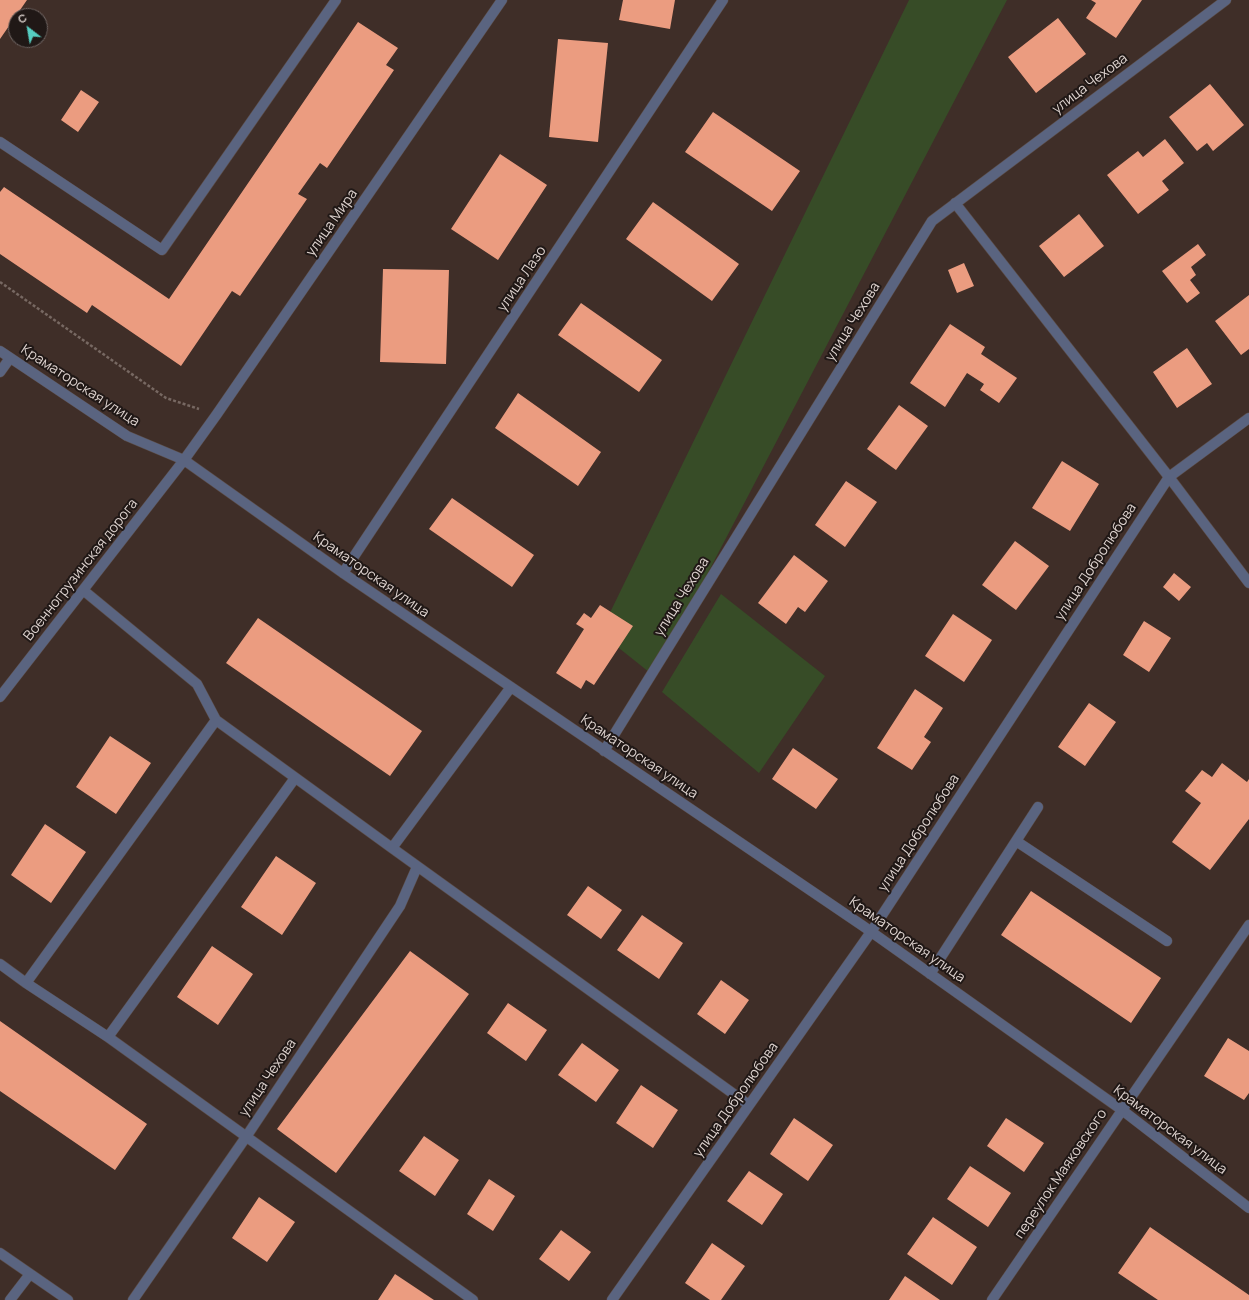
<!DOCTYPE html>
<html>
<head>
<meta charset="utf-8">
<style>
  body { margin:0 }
  #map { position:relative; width:1249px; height:1300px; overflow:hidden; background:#3f2e28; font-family:Manrope,sans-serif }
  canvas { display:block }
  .north { position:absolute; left:8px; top:8px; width:40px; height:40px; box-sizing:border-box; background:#201816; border:1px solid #6c6260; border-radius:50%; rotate:329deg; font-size:11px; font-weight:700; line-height:16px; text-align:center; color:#ddd2ce }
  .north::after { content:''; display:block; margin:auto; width:14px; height:18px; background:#56cec2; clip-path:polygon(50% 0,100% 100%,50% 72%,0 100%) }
</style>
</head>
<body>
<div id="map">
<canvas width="1249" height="1300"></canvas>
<div class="north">С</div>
</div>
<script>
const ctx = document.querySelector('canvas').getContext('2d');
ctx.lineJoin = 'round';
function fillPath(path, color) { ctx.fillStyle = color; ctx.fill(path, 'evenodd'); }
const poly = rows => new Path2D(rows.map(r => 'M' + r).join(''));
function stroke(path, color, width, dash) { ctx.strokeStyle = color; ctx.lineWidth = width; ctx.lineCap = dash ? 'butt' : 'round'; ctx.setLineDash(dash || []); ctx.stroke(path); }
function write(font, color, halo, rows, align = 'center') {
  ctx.font = font + ' Manrope,sans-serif'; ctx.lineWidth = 4; ctx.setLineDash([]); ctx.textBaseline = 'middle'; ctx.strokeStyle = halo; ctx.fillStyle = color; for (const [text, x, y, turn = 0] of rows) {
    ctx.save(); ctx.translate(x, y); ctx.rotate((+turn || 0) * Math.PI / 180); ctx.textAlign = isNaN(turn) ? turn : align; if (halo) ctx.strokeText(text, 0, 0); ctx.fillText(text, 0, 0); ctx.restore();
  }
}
fillPath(poly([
  [909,0,1007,0,654,676,600,633],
  [721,594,825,676,759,773,662,692]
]), '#374c27');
fillPath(poly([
  [0,0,27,0,0,39],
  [623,0,675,0,670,29,619,20],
  [1091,0,1142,0,1116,38,1086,18,1096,3],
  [1058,18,1086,54,1036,93,1008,57],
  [358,22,398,48,386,65,394,70,327,168,320,163,298,194,307,199,240,296,232,291,181,366,92,305,87,313,0,254,0,192,4,187,169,299],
  [558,39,608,43,598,142,549,137],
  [1210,84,1244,125,1213,151,1207,143,1197,151,1169,117],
  [81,90,99,102,78,132,61,120],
  [713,112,800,171,772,211,685,152],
  [1165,139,1184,163,1162,181,1169,190,1138,214,1107,175,1138,151,1143,157],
  [500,154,547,185,498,260,451,229],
  [653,202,739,264,712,301,626,239],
  [1079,214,1104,246,1064,277,1039,246],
  [1198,244,1206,255,1191,267,1196,275,1190,280,1200,293,1187,303,1162,271],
  [964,263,974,286,957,293,948,270],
  [383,269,449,270,446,364,380,362],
  [1249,295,1249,349,1241,355,1215,321],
  [581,303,662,360,639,392,558,335],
  [950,324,985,347,981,354,1017,378,999,403,980,390,984,384,967,373,945,407,910,383],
  [1187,348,1212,384,1177,408,1153,372],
  [518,393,601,452,578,486,495,428],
  [899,405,928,426,896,470,867,449],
  [1062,461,1099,484,1070,531,1032,508],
  [846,481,877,502,845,547,815,525],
  [452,498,534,555,512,587,429,529],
  [1015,541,1049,566,1016,610,982,585],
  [794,555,828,581,805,612,798,607,786,624,758,603],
  [1174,573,1191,587,1179,601,1163,587],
  [600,605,633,626,594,685,586,680,581,689,556,673,584,629,576,624,584,613,591,618],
  [953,614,992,640,964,682,925,656],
  [258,618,422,731,390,776,226,663],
  [1144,621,1171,638,1149,672,1123,655],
  [915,689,943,708,924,737,931,742,912,770,877,748],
  [1089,703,1116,722,1085,766,1058,747],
  [110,736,151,763,116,814,76,787],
  [793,748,838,779,816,809,772,779],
  [1222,763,1247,782,1249,779,1249,819,1210,870,1172,842,1201,803,1185,791,1202,770,1212,777],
  [45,824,86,852,51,903,11,875],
  [276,856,316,883,282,935,241,907],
  [588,886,622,910,601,939,567,915],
  [1031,891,1161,978,1131,1023,1001,935],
  [642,915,683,943,659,979,617,950],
  [212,946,253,974,218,1025,177,997],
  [410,951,469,994,336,1173,277,1129],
  [721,980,749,1000,725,1034,697,1014],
  [508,1003,547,1030,526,1061,487,1033],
  [0,1021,147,1124,115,1170,0,1091],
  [1228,1038,1249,1051,1249,1093,1244,1100,1204,1076],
  [582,1043,619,1070,596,1102,558,1075],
  [641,1085,678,1110,653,1148,616,1123],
  [794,1118,833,1145,808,1181,770,1154],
  [1006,1118,1044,1143,1024,1172,987,1146],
  [424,1136,459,1160,435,1196,399,1171],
  [970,1166,1011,1193,988,1227,947,1199],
  [749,1171,783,1194,762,1225,727,1201],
  [489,1179,515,1196,493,1231,467,1214],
  [259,1197,295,1222,267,1262,232,1238],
  [933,1217,977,1247,952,1285,907,1254],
  [1150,1227,1249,1295,1249,1300,1158,1300,1118,1273],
  [561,1230,591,1252,569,1281,539,1259],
  [712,1243,745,1266,721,1300,710,1300,685,1283],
  [395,1274,434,1300,378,1300],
  [905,1276,940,1300,889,1300]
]), '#eb9c80');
const minor = poly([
  [0,142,162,250,336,0],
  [955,203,1169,477,1249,583],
  [0,351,127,436,184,460,343,573,863,926,1122,1110,1249,1208],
  [0,372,10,358],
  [343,573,723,0],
  [83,590,197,684,216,720,392,848,511,687],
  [0,697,184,460,217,414,502,0],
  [216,720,26,983,108,1037,473,1300],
  [604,751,932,221,1226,0],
  [1016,841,1167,941],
  [392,848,749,1105],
  [0,964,26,983],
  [930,974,1038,807],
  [108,1037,295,778],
  [0,1253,68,1300],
  [10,1300,30,1274],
  [133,1300,246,1137,400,906,417,867],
  [612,1300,871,932,1169,477,1249,418],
  [992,1300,1249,925]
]);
stroke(minor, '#5b4c46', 11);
stroke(poly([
  [0,282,166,398,199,409]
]), '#776862', 2.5, [3, 2]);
stroke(minor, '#5a6480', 10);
write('14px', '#ddd2ce', '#201816', [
  ["улица Чехова",1090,84,-37],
  ["улица Мира",332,223,-55],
  ["улица Лазо",522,279,-56],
  ["улица Чехова",853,322,-58],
  ["Краматорская улица",80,386,33],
  ["улица Добролюбова",1096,562,-57],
  ["Военногрузинская дорога",81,570,-52],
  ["Краматорская улица",371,575,35],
  ["улица Чехова",682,597,-58],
  ["Краматорская улица",639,757,34],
  ["улица Добролюбова",919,833,-57],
  ["Краматорская улица",907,940,35],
  ["улица Чехова",268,1078,-56],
  ["улица Добролюбова",736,1100,-55],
  ["Краматорская улица",1170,1130,37],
  ["переулок Маяковского",1061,1174,-56]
]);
</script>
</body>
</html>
